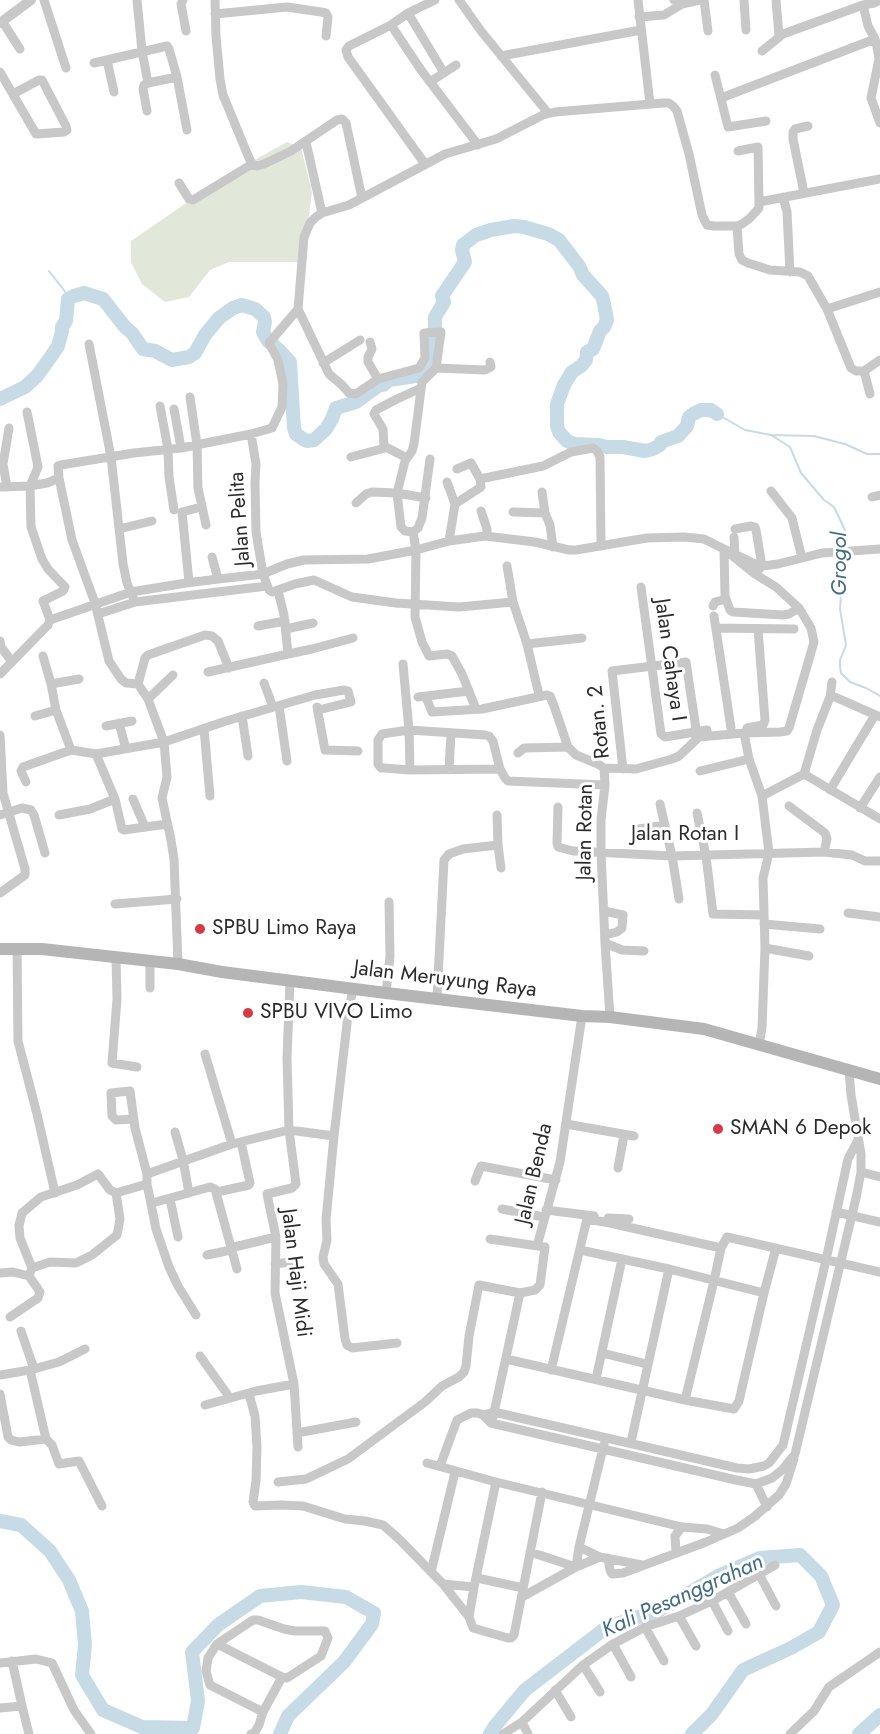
<!DOCTYPE html>
<html>
<head>
<meta charset="utf-8">
<style>
  body { margin:0 }
  canvas { display:block; background:#fff }
</style>
</head>
<body>
<canvas width="880" height="1734"></canvas>
<script>
const ctx = document.querySelector('canvas').getContext('2d');
ctx.lineJoin = 'round';
function fillPath(path, color) { ctx.fillStyle = color; ctx.fill(path, 'evenodd'); }
const poly = rows => new Path2D(rows.map(r => 'M' + r).join(''));
function stroke(path, color, width, dash) { ctx.strokeStyle = color; ctx.lineWidth = width; ctx.lineCap = dash ? 'butt' : 'round'; ctx.setLineDash(dash || []); ctx.stroke(path); }
function write(font, color, halo, rows, align = 'center') {
  ctx.font = font + ' Jost,sans-serif'; ctx.lineWidth = 6; ctx.setLineDash([]); ctx.textBaseline = 'middle'; ctx.strokeStyle = halo; ctx.fillStyle = color; for (const [text, x, y, turn = 0] of rows) {
    ctx.save(); ctx.translate(x, y); ctx.rotate((+turn || 0) * Math.PI / 180); ctx.textAlign = isNaN(turn) ? turn : align; if (halo) ctx.strokeText(text, 0, 0); ctx.fillText(text, 0, 0); ctx.restore();
  }
}
fillPath(poly([
  [287,142,301,148,312,192,303,262,229,262,210,270,189,297,165,302,142,284,131,262,131,241,224,177]
]), '#e1e8da');
stroke(poly([
  [49,271,70,298],
  [717,414,745,430,771,435,814,436,845,444,867,454,880,454],
  [771,435,790,447,801,473,824,500,834,507,845,530,844,549],
  [844,555,840,609,846,645,840,660,840,667,841,673,850,682,866,688,880,696]
]), '#c7dbe7', 2);
stroke(poly([
  [0,399,25,387,37,376,52,355,58,346,62,331,62,327,66,321,68,299,74,296,84,293,103,299,125,327,132,333,143,349,155,351,172,360,189,357,195,353,205,335,219,318,233,308,242,305,255,309,264,317,265,322,263,332,268,341,279,350,290,362,294,428,296,434,303,439,307,441,314,440,326,429,332,419,336,408,356,402,378,386,383,385,389,380,416,376,424,370,430,361,432,355,431,340,435,328,435,317,444,302,442,296,465,262,462,250,463,245,476,235,491,230,514,226,524,227,548,234,559,240,579,266,583,275,602,296,604,304,607,320,604,327,600,331,593,349,587,352,586,360,581,366,572,372,564,385,557,404,557,426,559,432,567,441,575,444,599,445,606,447,623,447,645,451,653,449,660,445,661,442,678,436,687,426,689,417,693,414,701,410,711,410,717,414],
  [0,1521,21,1525,50,1551,69,1580,82,1611,85,1645,82,1675,103,1710,142,1727,193,1728,198,1701,192,1652,218,1625,260,1596,301,1592,346,1597,374,1613,372,1624,344,1662,288,1716,280,1734],
  [490,1734,495,1726,525,1690,607,1627,658,1611,718,1576,760,1558,800,1555,821,1576,833,1605,819,1632,791,1648,743,1670,712,1714,692,1734],
  [859,1734,880,1715]
]), '#c7dbe7', 14);
stroke(poly([
  [44,0,66,68],
  [137,0,142,51,148,83],
  [183,0,181,4,186,31],
  [215,0,216,36,220,79,223,95,249,158,252,164],
  [459,0,481,31,548,113],
  [638,0,650,104],
  [674,0,682,4,700,0],
  [704,0,708,31],
  [744,0,746,30],
  [776,0,779,36],
  [880,0,874,3,863,5,868,26,875,39,877,47,879,59,871,98,880,123],
  [408,13,435,0],
  [215,14,287,7,321,12,326,13,328,17,326,36],
  [639,17,664,15,682,4],
  [2,21,20,49],
  [391,25,421,70,478,145],
  [762,51,783,34,863,5],
  [501,56,641,30],
  [107,60,114,92],
  [94,63,167,46,169,49,177,77,187,130],
  [0,72,36,134,64,132,67,130,66,126,42,80,39,80,13,94],
  [715,75,728,127,766,121],
  [430,82,456,65],
  [721,98,875,39],
  [147,111,143,89,144,85,148,83,177,77],
  [306,142,322,213],
  [252,164,257,166,264,164,291,151,337,120,342,119,346,123,362,198],
  [425,164,348,57,346,50,349,46,391,25,408,13,444,73],
  [179,183,189,199,193,200,252,164],
  [804,193,793,139,793,132,795,129,808,126],
  [783,197,787,212,790,272],
  [759,202,880,179],
  [737,226,742,224,750,218,759,208,759,202,758,147,738,151],
  [827,309,880,292],
  [370,342,372,349,368,357,368,362,378,379],
  [89,344,111,457,123,564,127,583,135,602],
  [323,363,360,340],
  [436,368,485,370,491,367,490,362],
  [864,371,870,394],
  [190,397,197,445,198,488,206,525],
  [160,406,168,449,169,477,174,510],
  [174,409,181,448],
  [27,412,38,467,30,486,31,527,42,559,48,569,65,587,63,591,43,601,50,620],
  [251,434,256,464,255,483,256,532,263,574,269,590,272,592,295,584,314,580,352,597,396,603,459,607,513,602,527,644,539,695],
  [351,457,385,448],
  [407,458,384,446,383,429,374,414,376,410,397,399,421,388],
  [0,464,3,464,9,428],
  [3,464,7,487],
  [480,479,543,466,571,452,593,448,597,451,600,457,601,546],
  [447,482,455,504,449,541],
  [0,487,30,486,47,483,59,478],
  [771,491,792,518,802,558],
  [542,492,545,513,550,525,553,547],
  [872,497,880,495],
  [356,503,366,494,372,492,397,493,426,498],
  [455,504,481,487,480,479,471,463,457,469],
  [513,512,545,513],
  [119,529,152,521],
  [735,529,751,526,755,527,756,530,762,566,758,570],
  [413,532,405,531,401,527,397,493,405,461,412,451,414,444,422,382,436,368,441,332,424,333,425,358,419,368,378,379,356,394,349,393,342,385,329,374,298,309,304,237,310,223,316,217,322,213,349,205,445,154,496,139,543,115,555,112,663,103,669,103,673,106,677,111,689,154,702,215,707,225,714,226,737,226,739,254,742,260,748,263,770,270,800,272,808,276,827,309,851,368,856,371,864,371,880,360],
  [413,532,416,550,415,617,422,642,429,656,447,654,452,656,462,674,476,709],
  [413,532,418,528,422,518,430,459],
  [485,536,535,542,569,550,576,550,647,538,684,537,704,539,724,549,755,574,776,587,799,608,811,628,814,642,789,728,787,731,780,732,744,733,699,737,679,756,672,759,636,769,604,768,605,785,601,820,601,852,605,943,610,1017],
  [734,537,735,555],
  [212,557,218,579,263,574,287,564,304,560,368,559,416,550,449,541,485,536,487,533,487,529,481,511],
  [507,566,513,602],
  [189,582,182,512,201,507],
  [641,587,661,734,665,737,707,730],
  [713,606,715,602,726,599],
  [799,608,789,614,783,615,733,612,730,610,725,596,724,549,755,564,762,566,778,564,822,553,880,549],
  [98,614,135,602,267,586],
  [714,616,731,728],
  [258,626,285,621],
  [716,628,794,629],
  [286,629,313,623],
  [0,641,1,647,12,662],
  [527,644,582,638],
  [288,654,312,649,353,638],
  [43,656,51,684,56,710,71,750,96,754,115,799,122,829,124,830,167,824],
  [403,664,409,730,410,770],
  [208,672,288,654,284,615,278,591],
  [0,674,48,625,50,620,131,592,186,583,218,579],
  [264,683,273,707],
  [51,684,79,679],
  [138,684,145,658,148,655,205,635,212,636,218,641,229,668],
  [418,697,469,691],
  [426,697,432,712,482,709,547,695,550,696,554,706,568,747,576,755,598,764,604,768],
  [830,697,832,682],
  [148,699,173,675],
  [279,706,287,761],
  [317,707,325,750,358,751],
  [35,716,56,710],
  [242,716,248,756],
  [119,723,126,749],
  [106,726,132,721],
  [747,728,763,725,765,720,758,629],
  [204,729,210,796],
  [744,733,749,759,762,796,769,853,763,878,765,948,762,1028,759,1045],
  [0,735,3,793,25,869,25,875,0,893],
  [518,753,524,748,568,747],
  [96,754,164,742,226,721,315,695,344,690,348,691,351,702,318,710],
  [500,769,410,770,384,768,381,768,378,764,378,740,382,734,409,730,485,735,489,736,493,741,500,769,505,778,508,781,605,785],
  [623,769,612,671,686,662,696,729,695,732],
  [449,770,451,733],
  [700,771,749,759],
  [804,774,817,730,830,697,835,697,880,717],
  [26,782,21,771,23,767,71,750],
  [830,790,875,715],
  [762,796,804,774,880,819],
  [133,799,145,827],
  [660,804,672,856,679,899],
  [789,806,825,833,827,839,824,852],
  [558,807,557,843,558,847,573,851,672,856,824,852,852,855,865,861,880,861],
  [860,808,880,777],
  [697,813,706,856,713,914,764,915],
  [0,815,22,808,31,810,34,815,45,853],
  [59,815,90,809,115,799],
  [639,829,665,825],
  [498,845,501,868],
  [115,904,177,899],
  [604,911,623,915,622,928,617,932,605,935],
  [848,913,880,917],
  [764,924,820,929],
  [605,943,622,950,644,951],
  [765,948,809,956],
  [17,949,18,1041,37,1114,55,1193],
  [116,958,117,999,112,1063,137,1067],
  [178,964,174,859,171,840,162,798,167,777,164,742,148,699,138,684,126,683,121,679,109,661,95,603,72,540,59,478,58,466,61,465,134,453,181,448,251,434,272,428,282,407,283,384,278,360,269,343,298,309],
  [290,981,287,1058,289,1130,296,1184,292,1188,267,1194,276,1237,275,1293,294,1384,298,1447],
  [150,988,150,962],
  [353,988,348,1015,334,1136,326,1220,327,1240,323,1257,324,1264,338,1284,345,1339,347,1345,352,1348,397,1343],
  [386,993,390,956,389,902],
  [437,998,444,860,449,854,463,849,498,845,497,815],
  [205,1054,232,1144],
  [566,1124,634,1136],
  [175,1132,183,1160,189,1193],
  [618,1168,624,1135],
  [861,1172,880,1177],
  [147,1174,232,1144,289,1130,334,1136],
  [475,1181,481,1166,556,1180],
  [147,1184,156,1229,169,1267,178,1286,196,1315],
  [217,1192,249,1185,250,1183,241,1142],
  [170,1199,178,1237],
  [152,1203,210,1187,215,1189,237,1269],
  [502,1209,544,1217],
  [546,1210,594,1216],
  [836,1212,880,1222],
  [608,1218,629,1219],
  [537,1246,560,1162,582,1016],
  [230,1248,276,1237],
  [580,1250,669,1269,764,1293],
  [207,1255,231,1250],
  [275,1264,290,1262],
  [32,1268,50,1262,76,1263,92,1255,117,1235,120,1219,116,1193],
  [0,1273,13,1272,29,1276,40,1292,38,1298,10,1317],
  [29,1276,32,1268,20,1238,19,1226,22,1213,41,1197,77,1185,98,1174,110,1190,116,1193,147,1184,147,1174,135,1128,130,1091,111,1093,112,1116,116,1120,133,1119],
  [21,1331,34,1369],
  [602,1353,647,1364],
  [200,1356,230,1398],
  [506,1359,685,1400,734,1409,739,1401,764,1293,776,1248],
  [551,1370,587,1219,610,1223,721,1248],
  [0,1375,30,1370],
  [596,1379,622,1259],
  [0,1394,8,1437,11,1440,19,1442,46,1439,52,1445,59,1464,79,1461,102,1506],
  [249,1394,255,1416,257,1447,256,1481,253,1502,255,1506,281,1505,303,1506,345,1519,365,1521,383,1525,399,1539,443,1584,469,1617],
  [685,1400,714,1281,721,1248,727,1237,880,1272],
  [205,1405,256,1391,294,1384],
  [483,1415,491,1423,736,1480,756,1484,772,1478,782,1470,795,1454,856,1198,861,1172,861,1154,851,1095,849,1070],
  [493,1417,520,1293],
  [297,1433,356,1422],
  [46,1439,30,1370,59,1362,85,1349],
  [631,1442,669,1269],
  [604,1444,579,1547,600,1557,642,1565],
  [427,1463,496,1482,682,1527,707,1529,724,1534],
  [440,1466,457,1420,471,1413,478,1413,483,1415,494,1412,737,1468,749,1469,764,1466,769,1463,783,1445,826,1260,848,1159,858,1140],
  [278,1482,306,1479,348,1459,425,1402,442,1386,459,1377,464,1372,466,1366,469,1336,479,1285,520,1293,535,1290,540,1285,545,1247,490,1239],
  [496,1482,474,1587,469,1617,473,1628,508,1638,511,1638,514,1635,542,1492],
  [756,1484,767,1507],
  [530,1552,576,1567,579,1547],
  [676,1552,675,1536,682,1527],
  [608,1558,610,1570,612,1574,623,1573,706,1542,738,1528,754,1517,779,1495,786,1484,794,1459],
  [431,1572,455,1472],
  [759,1574,776,1606],
  [477,1578,523,1588],
  [443,1584,474,1587],
  [728,1592,746,1624],
  [522,1597,576,1567,600,1557],
  [712,1601,728,1631],
  [679,1616,696,1646],
  [645,1627,664,1661],
  [217,1644,282,1677,287,1678,321,1656,328,1638,325,1631,295,1631,284,1629,258,1620,253,1620,217,1644,208,1658,206,1671,210,1685,263,1712],
  [613,1644,631,1677],
  [12,1661,22,1706],
  [0,1663,36,1659,52,1663,74,1710,91,1734],
  [583,1665,600,1692],
  [555,1690,571,1717],
  [0,1708,22,1706,29,1734],
  [522,1722,528,1734],
  [251,1734,255,1732,259,1725,263,1712,282,1677],
  [503,1734,522,1722,583,1665,613,1644,645,1627,679,1616,712,1601,775,1565],
  [790,1734,814,1711,829,1687,880,1652]
]), '#c8c8c8', 9);
stroke(poly([
  [0,23,31,0]
]), '#c8c8c8', 10);
stroke(poly([
  [0,949,42,949,178,964,222,972,386,993,582,1016,610,1017,704,1029,880,1079]
]), '#b5b5b5', 12);
for (const [x, y, r, color] of [
  [200,929,6,"#d53b46"],
  [248,1013,6,"#d53b46"],
  [718,1129,6,"#d53b46"]
]) { const dot = new Path2D(); dot.arc(x, y, r, 0, 2 * Math.PI); ctx.fillStyle = color; ctx.fill(dot); stroke(dot, '#fff', 2); }
write('21px', '#2b2b2b', '#fff', [
  ["Jalan Pelita",241,519,-94],
  ["Jalan Cahaya I",669,660,82],
  ["Rotan. 2",600,722,-96],
  ["Jalan Rotan",586,832,-89],
  ["Jalan Rotan I",685,835],
  ["Jalan Meruyung Raya",445,980,7],
  ["Jalan Benda",535,1174,-77],
  ["Jalan Haji Midi",295,1273,83]
]);
write('21px', '#2b2b2b', '#fff', [
  ["SPBU Limo Raya",212,929],
  ["SPBU VIVO Limo",260,1013],
  ["SMAN 6 Depok",730,1129]
], 'left');
write('italic 22px', '#416b86', '#fff', [
  ["Grogol",841,564,-90],
  ["Kali Pesanggrahan",683,1597,-24]
]);
</script>
</body>
</html>
